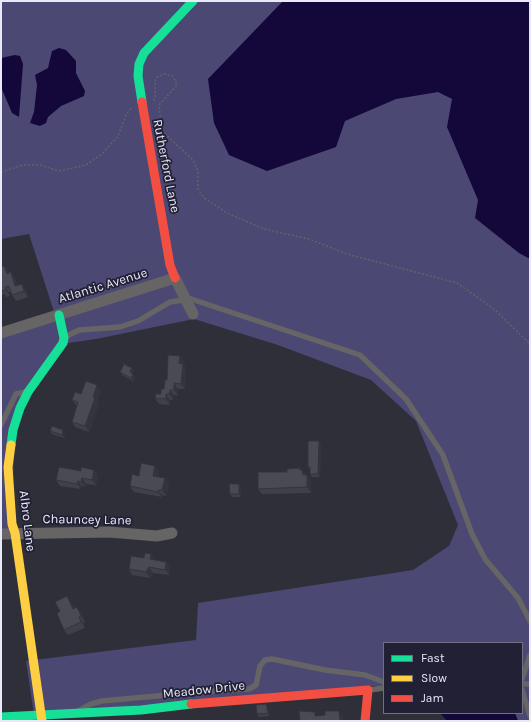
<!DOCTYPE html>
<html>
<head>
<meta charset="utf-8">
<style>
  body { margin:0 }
  #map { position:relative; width:531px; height:722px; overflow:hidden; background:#2f2f3a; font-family:Karla,sans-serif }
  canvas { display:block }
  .frame { position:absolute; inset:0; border:2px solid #e9e9f7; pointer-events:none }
  .legend { position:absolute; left:383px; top:642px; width:140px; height:72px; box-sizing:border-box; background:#212035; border:1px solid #717083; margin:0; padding:5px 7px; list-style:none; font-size:12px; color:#e9e9f7 }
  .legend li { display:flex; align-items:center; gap:8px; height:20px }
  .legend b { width:20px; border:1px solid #717083 }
</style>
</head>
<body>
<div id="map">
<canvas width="531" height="722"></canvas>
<div class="frame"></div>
<ul class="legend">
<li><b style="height:5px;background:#16e098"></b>Fast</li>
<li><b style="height:5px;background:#ffcf43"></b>Slow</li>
<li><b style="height:5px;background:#f24e42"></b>Jam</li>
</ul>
</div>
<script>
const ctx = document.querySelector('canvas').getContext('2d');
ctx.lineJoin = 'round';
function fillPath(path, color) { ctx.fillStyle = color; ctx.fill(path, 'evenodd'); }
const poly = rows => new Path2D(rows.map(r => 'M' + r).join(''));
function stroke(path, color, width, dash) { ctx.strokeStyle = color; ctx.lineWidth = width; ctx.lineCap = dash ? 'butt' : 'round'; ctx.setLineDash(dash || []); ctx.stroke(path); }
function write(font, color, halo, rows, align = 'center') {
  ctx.font = font + ' Karla,sans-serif'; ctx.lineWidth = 3.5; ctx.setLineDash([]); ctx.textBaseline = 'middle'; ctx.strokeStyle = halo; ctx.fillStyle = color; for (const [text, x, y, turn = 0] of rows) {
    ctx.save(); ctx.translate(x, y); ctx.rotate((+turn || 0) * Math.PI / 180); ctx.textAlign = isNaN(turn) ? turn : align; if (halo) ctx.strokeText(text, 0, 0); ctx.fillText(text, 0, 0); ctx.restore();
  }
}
fillPath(poly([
  [1,1,530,1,530,721,518,721,515,713,522,713,522,643,384,643,384,687,374,686,35,721,26,661,196,640,198,603,413,570,449,546,458,525,416,421,371,380,278,345,194,319,96,339,68,343,16,406,11,531,1,531,1,336,56,318,29,234,1,239]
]), '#4b4873');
fillPath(poly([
  [283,1,530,1,530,259,519,253,475,218,478,200,447,127,452,99,438,92,396,99,345,121,336,147,267,171,229,155,214,123,208,79],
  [59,48,66,50,76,61,76,73,85,91,84,96,61,106,48,117,46,123,40,126,30,123,34,112,37,85,35,75,48,68,52,51],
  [15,55,20,56,23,64,19,117,12,113,1,87,1,58],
  [440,713,515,713,518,721,447,721]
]), '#140739');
stroke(poly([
  [153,100,155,99,155,82,157,77,164,74,173,76,177,85,159,105,162,131,193,160,198,171,198,189,203,197,227,213,264,229,309,239,347,254,457,283,494,309,530,344],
  [1,172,23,165,40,165,59,171,86,165,102,154,118,136,126,115,131,108]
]), '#646266', 1.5, [2, 2]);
stroke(poly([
  [65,337,79,330,120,327,138,321,170,302,191,299,360,355,406,399,443,455,472,534,485,559,518,598,530,621],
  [1,425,16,394,26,392],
  [522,679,530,655],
  [522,684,530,684],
  [369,690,384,688],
  [522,690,530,716],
  [80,710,91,704,102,701,211,691,249,689,256,685,260,666,265,660,272,659,325,670,365,675,384,682]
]), '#666465', 5.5);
stroke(poly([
  [1,333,175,278,193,314],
  [1,534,109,532,157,536,172,533]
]), '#666465', 11);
stroke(poly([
  [142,102,138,76,139,64,144,53,193,1],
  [11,445,13,430,20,408,28,392,63,343,64,338,59,315],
  [1,717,141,710,191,704]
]), '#16e098', 9);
stroke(poly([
  [11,445,8,467,12,524,15,533,42,721]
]), '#ffcf43', 9);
stroke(poly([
  [142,102,170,265,175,278],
  [191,704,368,690,365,721]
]), '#f24e42', 9);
fillPath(poly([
  [4,266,9,273,15,278,17,285,26,289,28,297,16,301,12,295,11,292,9,292,10,296,6,297,4,294,1,295,1,267],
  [180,356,184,362,184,365,186,369,185,389,178,389,178,396,174,395,173,400,170,400,170,405,159,404,155,398,161,394,164,389,167,380],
  [134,371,132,374,135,377,133,381,122,375,120,372],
  [101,391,97,401,99,403,89,432,75,427,72,422,77,406,76,405,72,400,81,394],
  [50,431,65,433,64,438,52,434],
  [321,444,320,477,312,477,310,474,310,470,308,467],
  [300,468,301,470,302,470,311,481,311,493,262,494,258,489,287,472],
  [159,471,158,477,169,484,166,496,162,495,162,497,134,492,130,486,139,476],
  [98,475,96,485,86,484,85,487,82,486,81,489,60,486,56,480],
  [241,487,241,497,232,497,230,494],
  [155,560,166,562,170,568,169,575,153,573,150,578,132,575,129,569],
  [71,602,74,608,81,612,85,622,83,623,85,628,68,635,64,630],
  [266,704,268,707,269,716,259,717,257,714]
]), '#404049');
fillPath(poly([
  [4,266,8,272,11,279,7,274],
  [11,272,15,278,19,291,15,286],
  [22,284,26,289,28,297,24,291],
  [5,287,9,292,10,296,6,290],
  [180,356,184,362,184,365,186,369,185,389,181,384,179,363],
  [132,368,134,371,132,375,130,372],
  [133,374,135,377,133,381,131,378],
  [174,383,178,389,178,396,174,390],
  [97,385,101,391,97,401,99,403,89,432,85,426,93,397],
  [170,390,174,395,173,400,169,394],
  [166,394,170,400,170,405,166,399],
  [63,430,65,433,64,438,62,435],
  [319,441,321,444,320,477,318,474],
  [155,466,159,471,157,482,153,476],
  [300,468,303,472,302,470,306,476,303,475,300,470],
  [94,470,98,475,96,485,92,480],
  [307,475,311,481,311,493,307,487],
  [82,478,86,484,85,487,81,482],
  [165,478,169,484,166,496,162,490],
  [78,481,82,486,81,489,77,484],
  [239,484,241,487,241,497,239,494],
  [158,490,162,495,162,497,158,492],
  [151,554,155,560,154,565,150,559],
  [166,562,170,568,169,575,165,570],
  [149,567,153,573,150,578,146,572],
  [67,596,71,602,77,614,73,609],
  [77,607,81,612,85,622,81,616],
  [79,617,83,623,85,628,81,622],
  [266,704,268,707,269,716,268,713],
  [339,711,343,716,343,721,340,721]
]), '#34343c');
const building = poly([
  [4,266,7,274,11,272,15,286,22,284,24,291,12,295,9,286,5,287,6,290,2,291,1,288,1,267,4,266],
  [168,355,180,356,179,363,183,364,181,384,174,383,174,390,170,390,169,394,166,394,166,399,155,398,156,394,161,394,161,389,164,389,165,380,167,380,168,355],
  [124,364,132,368,130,372,133,374,131,378,120,372,124,364],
  [86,381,97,385,93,397,95,398,85,426,72,422,78,402,72,400,75,392,81,394,86,381],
  [52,426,63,430,62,435,50,431,52,426],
  [308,441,319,441,318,474,310,474,310,467,308,467,308,441],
  [141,463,155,466,153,476,165,478,162,490,158,490,158,492,130,486,132,474,139,476,141,463],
  [59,467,81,471,81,467,94,470,92,480,82,478,81,482,78,481,77,484,56,480,59,467],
  [300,468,300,470,302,470,303,475,307,475,307,487,258,489,258,472,287,472,287,469,300,468],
  [229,484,239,484,239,494,230,494,229,484],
  [145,553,151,554,150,559,166,562,165,570,149,567,146,572,129,569,131,556,144,558,145,553],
  [67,596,73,609,77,607,81,616,79,617,81,622,64,630,57,614,60,611,55,602,67,596],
  [266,704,268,713,257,714,256,705,266,704],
  [299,711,315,712,315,716,325,715,325,711,339,711,340,721,300,721,299,711],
  [126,720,127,721,117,721,126,720]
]);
fillPath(building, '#4a4a55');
stroke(building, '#34343c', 1);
write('13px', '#e9e9f7', '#212035', [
  ["Rutherford Lane",166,166,79],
  ["Atlantic Avenue",103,286,-17],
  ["Chauncey Lane",87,520,1],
  ["Albro Lane",27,521,83],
  ["Meadow Drive",204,690,-6]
]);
</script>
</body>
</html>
